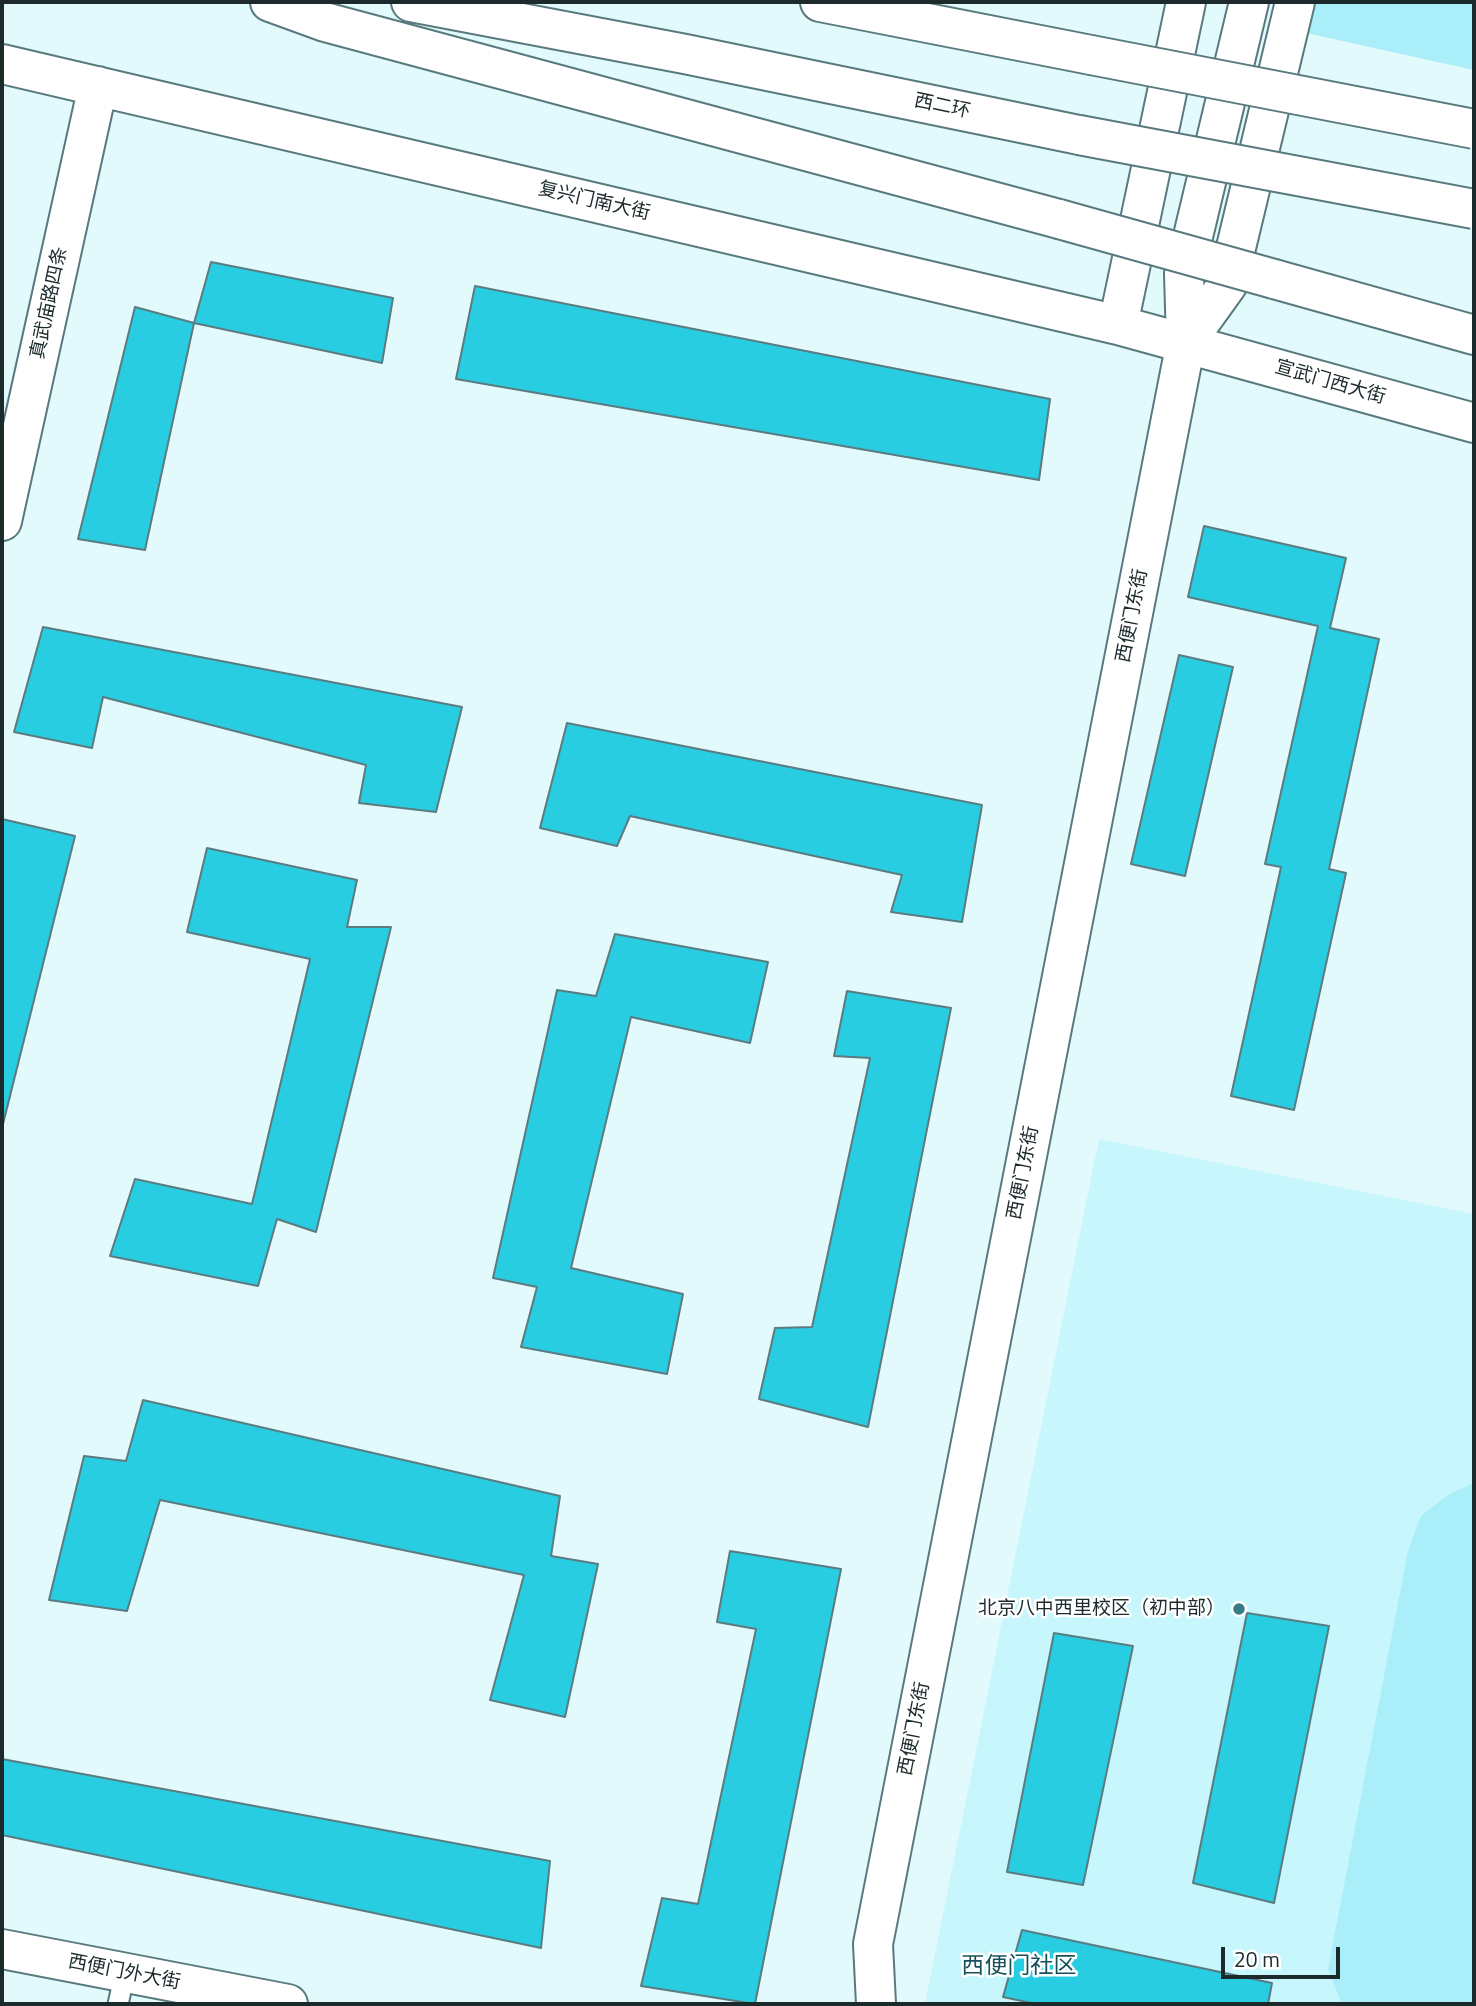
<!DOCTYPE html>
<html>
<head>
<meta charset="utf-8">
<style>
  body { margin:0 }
  #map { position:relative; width:1476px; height:2006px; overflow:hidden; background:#e3fafd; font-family:"Titillium Web",sans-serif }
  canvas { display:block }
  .frame { position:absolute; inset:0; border:4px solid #1c2a2c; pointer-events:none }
  .scale { position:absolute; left:1221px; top:1947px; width:119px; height:32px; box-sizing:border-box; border:4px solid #1c2a2c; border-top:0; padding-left:9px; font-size:21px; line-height:24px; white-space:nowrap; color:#1c2a2c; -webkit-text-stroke:5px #fff; paint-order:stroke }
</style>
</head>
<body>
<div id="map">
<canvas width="1476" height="2006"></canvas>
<div class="frame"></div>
<div class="scale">20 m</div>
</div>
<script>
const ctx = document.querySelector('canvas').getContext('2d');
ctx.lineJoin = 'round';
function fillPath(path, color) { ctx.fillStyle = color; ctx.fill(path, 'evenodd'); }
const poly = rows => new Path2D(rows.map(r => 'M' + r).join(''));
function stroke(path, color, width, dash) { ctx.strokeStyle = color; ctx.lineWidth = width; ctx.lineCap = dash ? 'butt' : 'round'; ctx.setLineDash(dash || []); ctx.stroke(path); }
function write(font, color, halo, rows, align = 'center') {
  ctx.font = font + ' "Titillium Web","Noto Sans SC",sans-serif'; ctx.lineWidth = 5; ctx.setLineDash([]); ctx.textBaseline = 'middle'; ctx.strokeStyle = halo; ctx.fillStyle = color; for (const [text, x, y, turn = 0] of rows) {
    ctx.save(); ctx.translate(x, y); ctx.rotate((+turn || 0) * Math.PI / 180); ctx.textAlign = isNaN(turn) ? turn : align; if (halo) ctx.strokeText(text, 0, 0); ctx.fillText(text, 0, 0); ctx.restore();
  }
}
fillPath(poly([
  [1099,1139,1474,1214,1474,2004,925,2004]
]), '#c7f6fd');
fillPath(poly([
  [1314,2,1474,2,1474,70,1306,33],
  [1474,1483,1474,2004,1342,2004,1328,1969,1408,1551,1421,1516,1448,1495]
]), '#a9eef8');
const building = poly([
  [211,262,393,298,382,363,194,323,211,262],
  [475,286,1050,399,1039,480,456,379,475,286],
  [135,307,194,323,145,550,78,539,135,307],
  [1204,526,1346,558,1330,628,1379,639,1329,869,1346,873,1294,1110,1231,1096,1281,867,1265,864,1318,626,1188,597,1204,526],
  [43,627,462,707,436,812,359,803,366,765,103,697,92,748,14,732,43,627],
  [1179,655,1233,667,1185,876,1131,864,1179,655],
  [567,723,982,805,962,922,891,912,902,875,630,816,617,846,540,828,567,723],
  [2,819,75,836,2,1128,2,819],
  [207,848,357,880,347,927,391,927,316,1232,277,1219,258,1286,110,1256,135,1179,252,1204,310,959,187,932,207,848],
  [615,934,768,962,750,1043,631,1017,571,1268,683,1294,667,1374,521,1347,537,1287,493,1278,557,990,596,996,615,934],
  [847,991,951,1008,868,1427,759,1399,775,1328,812,1327,870,1058,834,1056,847,991],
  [143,1400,560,1496,551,1556,598,1564,565,1717,490,1700,524,1575,160,1500,127,1611,49,1600,84,1456,126,1461,143,1400],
  [730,1551,841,1569,755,2004,641,1986,662,1898,698,1904,756,1629,717,1622,730,1551],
  [1247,1613,1329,1626,1274,1903,1193,1883,1247,1613],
  [1054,1633,1133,1646,1083,1885,1007,1872,1054,1633],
  [2,1759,550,1861,541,1948,2,1835,2,1759],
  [1022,1930,1272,1983,1268,2004,1036,2004,1003,1997,1022,1930]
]);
fillPath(building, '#28cde1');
stroke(building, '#5a7c81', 2);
const service = poly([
  [118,2004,125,1973]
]);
const tertiary = poly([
  [2,64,1118,325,1474,423],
  [1118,325,1186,2],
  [1186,342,1227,285,1295,2],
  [2,521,98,86],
  [2,1949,288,2004],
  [876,2004,873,1944,1186,342,1184,274,1249,2]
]);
const trunk = poly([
  [270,2,325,22,1059,219],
  [411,2,685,54,1079,135],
  [820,2,1091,55],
  [1274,279,1474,335]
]);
stroke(service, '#587a7f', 23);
stroke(tertiary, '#587a7f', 42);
stroke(trunk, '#587a7f', 42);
stroke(service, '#fff', 19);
stroke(tertiary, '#fff', 38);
stroke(trunk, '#fff', 38);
const trunkBridge = poly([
  [1091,55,1474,129],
  [1079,135,1474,209],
  [1059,219,1274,279]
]);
stroke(trunkBridge, '#587a7f', 42, []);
stroke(trunkBridge, '#fff', 38);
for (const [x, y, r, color] of [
  [1239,1609,7,"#347b85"]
]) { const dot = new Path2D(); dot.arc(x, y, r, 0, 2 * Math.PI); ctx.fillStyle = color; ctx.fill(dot); stroke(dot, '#fff', 2.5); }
write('19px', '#1c2a2c', '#fff', [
  ["西二环",942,107,12],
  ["复兴门南大街",594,202,13],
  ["真武庙路四条",50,303,-78],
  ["宣武门西大街",1330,383,16],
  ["西便门东街",1133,616,-79],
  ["西便门东街",1024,1173,-79],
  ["西便门东街",915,1729,-79],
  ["西便门外大街",124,1973,11]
]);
write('19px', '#1c2a2c', '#fff', [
  ["北京八中西里校区（初中部）",1225,1609]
], 'right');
write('23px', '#165159', '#fff', [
  ["西便门社区",1019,1967]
]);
</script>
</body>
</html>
